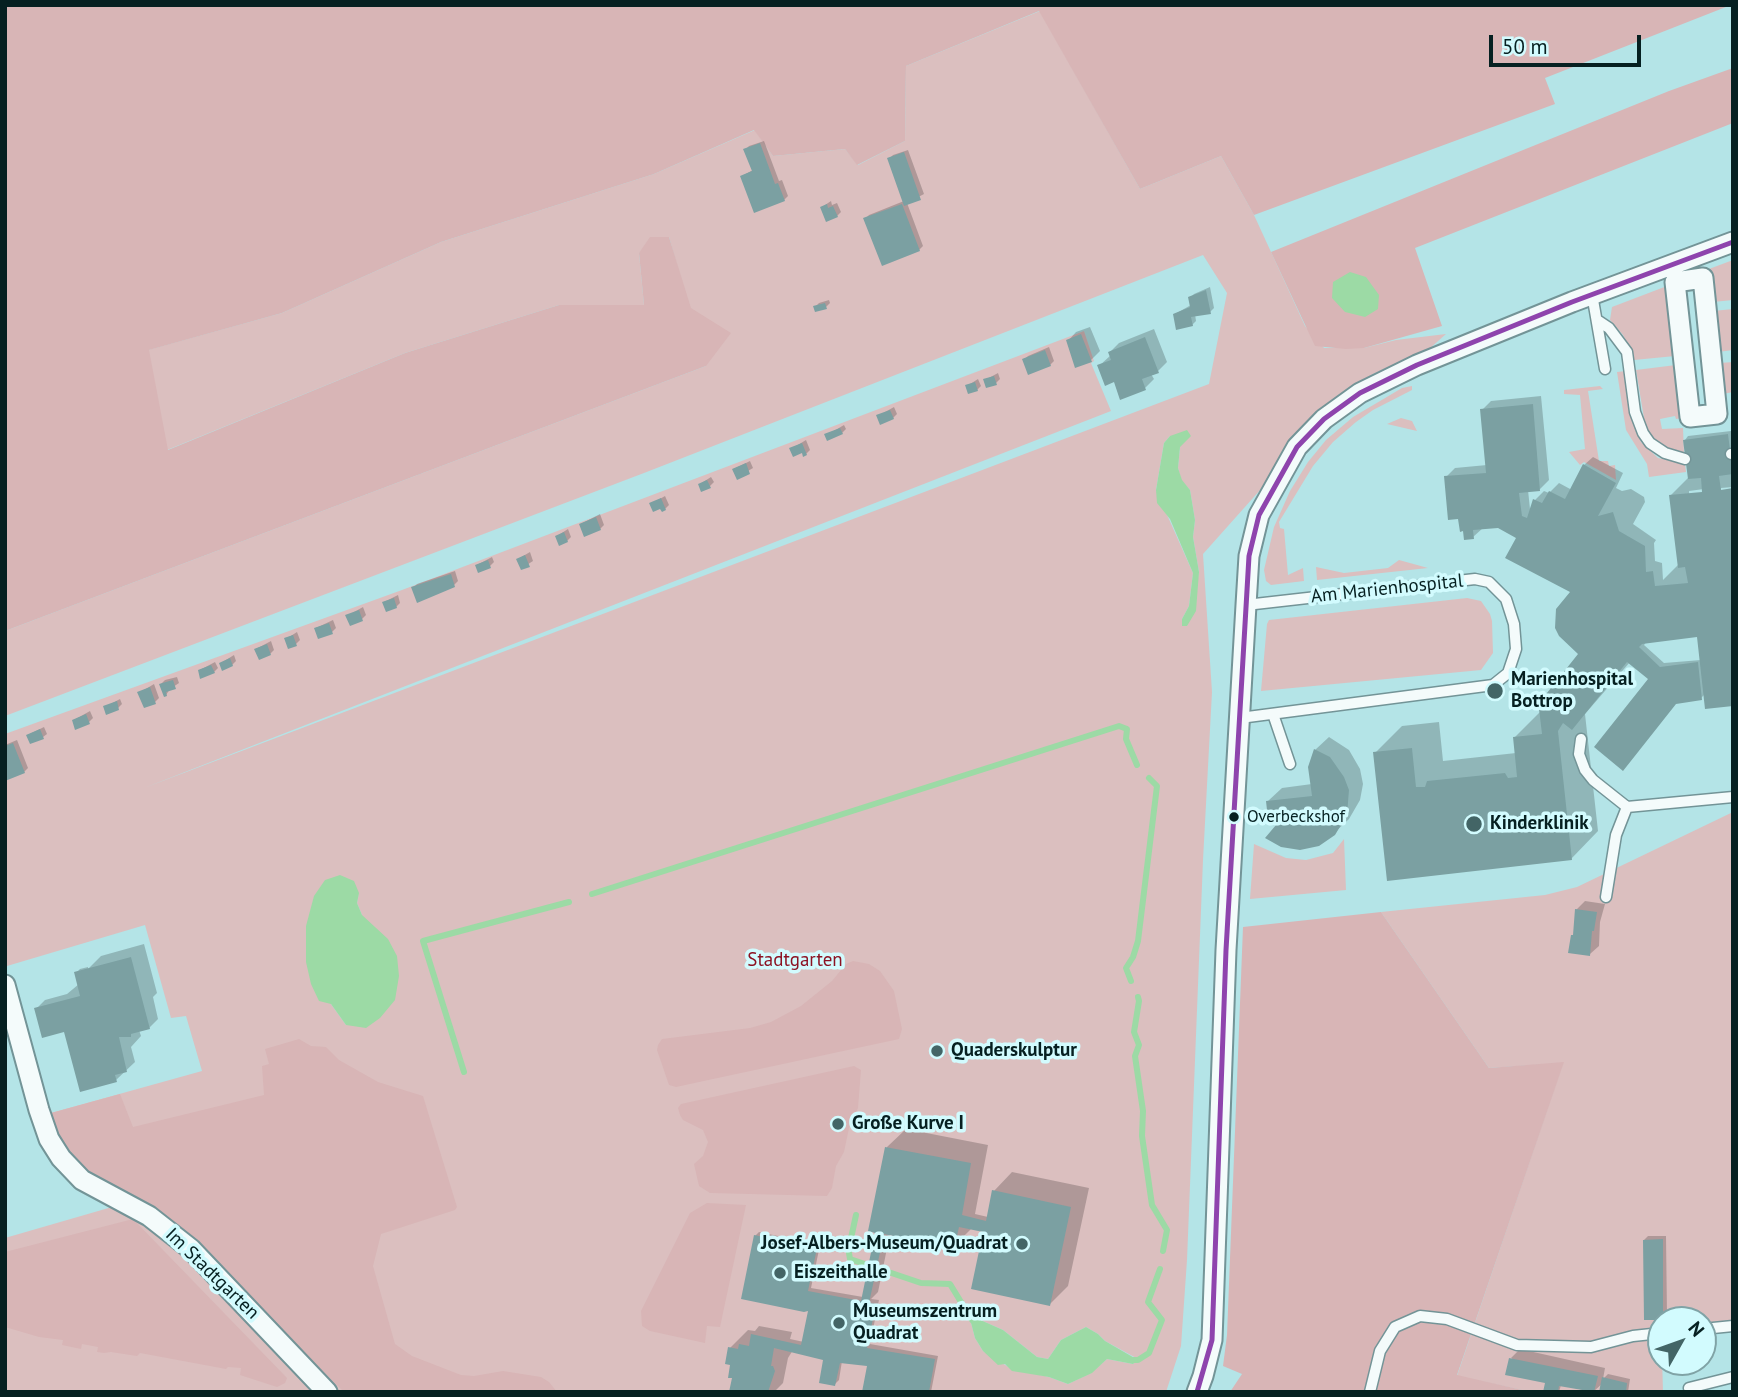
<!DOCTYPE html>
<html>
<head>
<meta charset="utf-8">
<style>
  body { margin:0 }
  #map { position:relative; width:1738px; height:1397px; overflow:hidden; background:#b4e4e7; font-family:"PT Sans",sans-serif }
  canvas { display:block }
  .frame { position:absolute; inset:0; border:7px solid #062021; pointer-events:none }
  .north { position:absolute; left:1647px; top:1306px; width:70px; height:70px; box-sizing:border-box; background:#d2fbfe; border:2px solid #80a3a6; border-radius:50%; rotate:50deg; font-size:19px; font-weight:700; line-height:28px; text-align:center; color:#062021 }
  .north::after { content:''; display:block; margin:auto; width:24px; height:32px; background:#436566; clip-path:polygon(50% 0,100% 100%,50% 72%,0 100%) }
  .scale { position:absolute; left:1489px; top:35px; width:152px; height:32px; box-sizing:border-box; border:4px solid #062021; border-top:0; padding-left:9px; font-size:21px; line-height:24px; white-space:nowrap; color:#062021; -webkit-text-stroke:5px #d2fbfe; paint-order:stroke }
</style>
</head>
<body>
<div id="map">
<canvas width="1738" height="1397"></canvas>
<div class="frame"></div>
<div class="north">N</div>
<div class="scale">50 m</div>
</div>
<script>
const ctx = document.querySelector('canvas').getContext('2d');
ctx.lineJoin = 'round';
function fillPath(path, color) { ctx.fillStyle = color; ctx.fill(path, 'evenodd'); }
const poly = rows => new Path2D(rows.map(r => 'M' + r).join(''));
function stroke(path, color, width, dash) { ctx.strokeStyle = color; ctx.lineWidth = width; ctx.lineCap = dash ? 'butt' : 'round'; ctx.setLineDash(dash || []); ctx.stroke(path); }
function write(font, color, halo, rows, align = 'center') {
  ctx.font = font + ' "PT Sans",sans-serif'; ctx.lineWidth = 7; ctx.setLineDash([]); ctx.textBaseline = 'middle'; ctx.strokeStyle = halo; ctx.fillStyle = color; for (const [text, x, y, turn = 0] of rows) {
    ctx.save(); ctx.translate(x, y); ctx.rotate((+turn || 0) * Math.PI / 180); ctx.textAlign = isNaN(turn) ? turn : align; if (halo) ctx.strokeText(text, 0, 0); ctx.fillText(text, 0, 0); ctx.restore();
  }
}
fillPath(poly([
  [1040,11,1140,189,1221,156,1254,215,1305,326,1324,348,1364,348,1396,340,1446,334,1428,350,1373,374,1348,388,1324,407,1303,427,1285,450,1261,489,1203,554,1212,692,1203,860,1187,1260,1181,1346,1166,1392,5,1392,5,1238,112,1207,96,1179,72,1158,59,1135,51,1113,202,1071,186,1016,171,1018,145,925,7,966,5,734,402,590,1084,331,1094,361,1091,363,1111,411,144,788,1209,384,1227,293,1203,255,644,473,5,716,5,631,706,366,669,237,639,253,644,305,559,305,405,353,167,450,148,350,282,313,441,242,654,174,755,130,773,156,845,149,858,165,905,141,906,66],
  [1170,436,1180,447,1178,468,1181,480,1190,490,1195,520,1193,537,1199,572,1187,626,1182,619,1189,606,1193,573,1156,490,1164,443],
  [359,893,357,903,362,915,346,1025,331,1004],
  [969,1315,1003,1330,1037,1357,1048,1359,1061,1340,1086,1327,1098,1334,1105,1341,1138,1359,1133,1364,1107,1359,1091,1373,1068,1384,1049,1377,1010,1368,983,1351,975,1338],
  [1733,260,1733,278,1731,279,1733,300,1713,302,1709,269],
  [1667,286,1675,356,1634,360,1623,335,1610,320,1612,307],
  [1733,309,1733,350,1718,352,1713,311],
  [1733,362,1733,392,1723,394,1720,363],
  [1676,365,1682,418,1676,419,1675,416,1660,419,1662,429,1683,428,1684,453,1666,449,1653,439,1646,430,1636,370],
  [1626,371,1634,422,1641,442,1658,458,1685,464,1686,472,1649,477,1647,464,1626,430,1617,372],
  [1412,386,1412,390,1373,410,1356,422,1333,442,1313,466,1279,522,1280,528,1284,529,1288,575,1303,568,1304,581,1271,585,1266,581,1264,570,1274,527,1290,491,1308,462,1326,440,1353,417,1402,388],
  [1600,386,1603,389,1588,391,1599,461,1608,461,1609,466,1615,465,1616,480,1584,462,1580,465,1569,452,1585,449,1580,395,1564,394,1564,390],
  [1401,418,1412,421,1417,431,1387,424],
  [1399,560,1428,568,1317,580,1316,567,1344,573,1388,568],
  [1467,598,1481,601,1490,614,1492,621,1493,653,1481,670,1261,691,1267,624,1269,620],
  [1733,812,1733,1320,1703,1323,1703,1320,1661,1320,1663,1392,1531,1392,1457,1376,1563,1063,1489,1068,1381,912,1545,895,1577,887],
  [1344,839,1346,890,1250,899,1254,844,1286,858,1306,860,1333,853]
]), '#dbbfbf');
fillPath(poly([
  [5,5,1731,5,1545,78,1555,104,1254,215,1221,156,1140,189,1039,11,906,66,905,141,857,165,845,149,773,156,754,130,654,174,441,242,282,313,149,350,168,450,405,353,559,305,644,305,639,253,650,237,669,237,691,308,731,333,706,366,5,631],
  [1733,68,1733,123,1415,248,1442,326,1364,348,1346,349,1315,346,1271,252,1669,91],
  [1381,912,1489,1068,1564,1062,1457,1375,1531,1392,1230,1392,1242,1374,1223,1366,1227,1335,1243,927],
  [853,961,869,964,880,971,894,991,902,1029,899,1039,676,1087,669,1085,657,1050,658,1045,662,1039,750,1028,771,1022,801,1006,832,981,846,964],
  [299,1039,311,1046,326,1047,339,1060,378,1082,423,1096,457,1207,455,1210,381,1234,373,1266,395,1344,412,1356,461,1375,474,1376,503,1371,541,1377,549,1382,557,1392,344,1392,165,1215,148,1203,96,1179,72,1158,59,1135,51,1113,120,1094,133,1127,264,1095,262,1066,269,1064,265,1049],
  [854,1066,861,1070,858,1108,849,1128,844,1152,836,1166,832,1188,827,1196,710,1193,699,1186,694,1164,703,1156,708,1142,703,1130,683,1120,680,1115,678,1108,681,1104],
  [707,1203,746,1205,720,1327,707,1326,705,1343,650,1331,642,1326,641,1311,690,1213],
  [133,1219,287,1378,285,1383,277,1387,240,1375,241,1368,228,1367,226,1369,140,1353,137,1356,111,1352,104,1353,97,1352,98,1347,82,1344,81,1349,62,1345,63,1340,39,1337,5,1327,5,1252]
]), '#d8b5b6');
fillPath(poly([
  [1350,272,1366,277,1379,295,1378,309,1365,317,1345,312,1332,298,1333,282],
  [1187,430,1191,436,1180,447,1178,468,1182,480,1190,490,1195,520,1193,537,1199,572,1196,611,1187,626,1182,626,1182,619,1189,606,1193,573,1170,519,1157,503,1156,490,1164,443,1170,436],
  [340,875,354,881,359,893,357,903,362,915,388,939,397,956,399,976,395,1000,380,1018,366,1028,346,1025,331,1004,319,1001,311,984,306,962,306,926,314,896,325,880],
  [969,1315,1003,1330,1037,1357,1048,1359,1061,1340,1086,1327,1098,1334,1105,1341,1138,1360,1133,1364,1107,1359,1092,1373,1068,1384,1049,1377,1012,1371,1005,1364,998,1365,983,1351,975,1338]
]), '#9cdaa5');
fillPath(poly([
  [764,141,779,181,782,180,788,196,784,200,742,176,753,170,745,150,749,146],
  [908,150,924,194,907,203,923,246,919,250,865,219,869,215,904,201,889,159,893,155],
  [831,201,832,205,837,203,841,212,837,216,822,207],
  [1210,287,1214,308,1210,312,1195,314,1196,321,1192,325,1175,314,1191,305,1190,298,1194,294],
  [829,300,830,303,826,307,815,307,819,303],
  [1090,327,1100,351,1091,360,1068,341,1076,332],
  [1154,329,1167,362,1158,371,1151,374,1154,379,1145,388,1115,380,1099,366,1111,355,1110,352,1119,343],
  [1049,347,1054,361,1050,365,1024,360,1028,356],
  [998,373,1000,379,996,383,985,380],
  [978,379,981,386,977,390,967,386],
  [1541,396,1549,480,1540,489,1528,490,1530,509,1535,500,1544,491,1549,493,1559,483,1572,490,1584,465,1593,457,1623,473,1616,488,1622,491,1631,489,1644,497,1645,502,1633,524,1656,540,1654,543,1655,561,1662,563,1663,580,1679,564,1671,495,1689,477,1685,440,1688,436,1731,431,1733,487,1721,488,1705,694,1701,698,1651,679,1630,662,1585,714,1598,831,1571,859,1388,879,1375,753,1402,726,1439,722,1443,761,1516,753,1514,738,1541,711,1581,654,1572,592,1518,537,1498,526,1483,528,1473,537,1446,477,1455,468,1487,465,1482,410,1491,401],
  [1704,489,1704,493,1689,494,1689,491],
  [1698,635,1701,660,1664,663,1644,645,1647,641],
  [894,407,897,414,893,418,878,416],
  [844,425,846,429,842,433,827,435],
  [806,440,810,450,806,454,791,449],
  [750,461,753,468,738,477,734,469],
  [711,477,714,482,710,486,700,484],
  [665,496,669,505,665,509,651,504],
  [600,514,604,525,600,529,581,524],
  [568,529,571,537,567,541,557,536],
  [530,552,533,561,522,568,518,559],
  [492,557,494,562,490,566,477,565],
  [455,571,458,581,454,585,413,588,417,584],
  [398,595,400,603,396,607,384,602],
  [363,607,366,615,362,619,347,616],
  [333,620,336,628,332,632,316,628],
  [297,632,300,640,296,644,286,639],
  [271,641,274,650,270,654,256,649],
  [234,655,236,661,232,665,221,663],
  [215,662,218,668,214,672,200,670],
  [177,677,179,683,170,689,166,695,161,684,165,680],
  [154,684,159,698,155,702,139,693],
  [120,699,122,704,118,708,105,707],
  [90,711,93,718,89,722,74,720],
  [44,727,47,734,43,737,28,735],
  [1329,737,1349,750,1360,769,1363,784,1360,800,1349,819,1334,833,1278,825,1268,801,1282,788,1312,784,1315,750],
  [17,740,28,768,24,772,5,779,5,745],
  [1585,901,1605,904,1600,922,1599,946,1590,954,1575,933,1576,910],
  [144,944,157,993,153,997,158,1019,149,1028,139,1030,141,1036,131,1047,135,1062,116,1080,65,1029,36,1009,45,1000,67,994,79,984,76,973,80,969,88,967,88,969,101,956],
  [906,1129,988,1145,975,1214,988,1217,994,1191,1012,1172,1089,1188,1068,1286,1050,1304,985,1231,972,1228,953,1247,890,1234,878,1292,871,1299,879,1300,870,1344,938,1356,931,1392,864,1392,869,1365,842,1361,839,1380,835,1384,825,1358,793,1350,788,1358,783,1383,774,1392,733,1392,734,1377,730,1348,748,1330,755,1331,759,1326,792,1332,790,1339,804,1342,810,1309,755,1236,759,1232,820,1245,811,1288,863,1297,876,1234,887,1147],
  [1648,1236,1666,1236,1667,1314,1663,1318,1644,1240],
  [1520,1349,1605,1368,1603,1379,1608,1374,1630,1379,1628,1392,1601,1392,1603,1383,1593,1392,1561,1385,1559,1392,1545,1392,1547,1382,1511,1358]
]), '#0003');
stroke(poly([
  [592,894,1119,726,1127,729,1126,739,1137,765],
  [1131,981,1126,968,1133,957,1138,941,1157,786,1149,778],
  [1138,997,1139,1001,1134,1032,1139,1045,1135,1056,1143,1111,1142,1136,1152,1205,1167,1230,1163,1251],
  [464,1072,423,941,569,902],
  [850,1243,856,1215],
  [849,1253,850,1259,921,1283,950,1284,972,1320],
  [1132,1360,1138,1360,1149,1353,1162,1320,1148,1302,1160,1269]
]), '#9cdaa5', 6);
fillPath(poly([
  [760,143,775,184,778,183,785,201,754,213,740,176,752,171,743,149],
  [904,152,921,200,904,206,887,158],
  [827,204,828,208,833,206,838,217,826,222,820,207],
  [902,204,920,251,882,266,863,218],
  [1206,290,1211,314,1191,317,1193,326,1176,330,1173,314,1190,307,1188,297],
  [825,303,827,309,815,312,813,306],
  [1081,334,1092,362,1075,368,1066,340],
  [1145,337,1159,373,1142,379,1146,390,1120,400,1114,382,1105,386,1097,365,1111,360,1108,352],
  [1045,350,1051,366,1028,375,1022,359],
  [994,376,997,385,986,388,983,379],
  [975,382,978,391,968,394,965,385],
  [1533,404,1540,491,1519,493,1522,516,1527,518,1533,499,1542,503,1549,491,1565,499,1583,464,1616,483,1598,516,1613,512,1619,531,1645,546,1646,572,1653,571,1655,586,1688,583,1685,567,1678,568,1669,495,1702,492,1701,478,1688,479,1683,440,1728,434,1733,474,1719,476,1721,490,1733,488,1733,706,1705,709,1697,637,1642,644,1639,647,1660,667,1698,662,1702,700,1676,704,1623,771,1594,747,1648,679,1627,662,1572,730,1563,723,1558,731,1572,860,1387,881,1373,752,1412,748,1416,787,1425,787,1427,781,1505,773,1508,778,1517,777,1513,737,1542,734,1539,709,1545,708,1539,703,1578,654,1559,636,1555,628,1556,609,1570,592,1505,558,1516,538,1498,528,1473,530,1474,539,1464,540,1463,531,1460,532,1458,519,1448,520,1444,476,1486,473,1480,409],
  [890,410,894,419,880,425,876,415],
  [840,428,843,434,827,441,824,434],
  [802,443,807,455,803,457,802,453,793,457,789,448],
  [746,463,750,474,737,480,732,469],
  [707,480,711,488,701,492,698,484],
  [661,498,666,510,662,512,660,509,653,512,649,503],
  [596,517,601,530,584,537,579,524],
  [564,532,568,542,559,546,555,536],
  [525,555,530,567,521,570,516,559],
  [488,560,491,568,478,573,475,565],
  [451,574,455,587,417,603,411,587],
  [394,598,397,608,386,612,382,602],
  [359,610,363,621,350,626,345,615],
  [329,623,333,634,318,639,314,628],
  [293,635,297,646,288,649,284,638],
  [267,644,271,655,259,660,254,649],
  [230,658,233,666,222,671,219,663],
  [211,665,215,673,200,679,198,670],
  [173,680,176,689,166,692,167,696,164,697,159,684],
  [150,687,156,704,144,708,137,692],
  [117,701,119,710,106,715,103,706],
  [86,714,90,724,75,730,72,720],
  [40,729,44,739,30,744,26,735],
  [13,743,25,773,5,781,5,746],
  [1314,749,1330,757,1344,777,1349,790,1347,815,1335,835,1319,846,1300,850,1281,847,1265,838,1276,825,1268,819,1266,801,1312,796,1308,767],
  [1575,909,1597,912,1594,931,1592,931,1590,956,1568,953,1571,935,1573,935],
  [131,957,150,1029,131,1034,131,1037,119,1037,127,1072,115,1075,117,1082,80,1092,64,1032,42,1038,34,1008,80,996,74,972],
  [885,1147,971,1163,962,1215,986,1221,992,1190,1071,1207,1050,1306,971,1289,983,1232,959,1227,954,1249,884,1234,869,1303,876,1304,867,1348,935,1359,929,1392,862,1392,867,1366,840,1363,835,1386,819,1383,823,1360,774,1348,771,1366,773,1366,775,1371,768,1392,729,1392,732,1378,728,1378,730,1365,725,1364,728,1347,738,1349,739,1344,749,1346,751,1334,801,1345,808,1311,804,1312,741,1299,754,1235,817,1248,808,1291,861,1301,875,1233,868,1231],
  [1663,1239,1663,1320,1644,1320,1643,1240],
  [1509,1358,1598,1376,1594,1392,1559,1386,1558,1392,1543,1392,1545,1383,1505,1375],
  [1602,1377,1627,1383,1626,1392,1599,1392]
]), '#7ba0a2');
const lane = poly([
  [1592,294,1605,369],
  [1597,320,1609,328,1627,352,1635,412,1643,433,1650,443,1665,453,1685,459],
  [1731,454,1733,454],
  [1273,714,1290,764],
  [1240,718,1493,685,1508,673,1516,649,1514,624,1506,599,1489,582,1475,579,1246,605],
  [1581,739,1579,754,1585,770,1593,780,1627,807,1733,797],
  [1606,897,1616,835,1627,807],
  [1703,1329,1733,1326],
  [1689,1388,1733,1377],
  [1370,1392,1380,1351,1395,1327,1420,1316,1447,1319,1517,1345,1591,1347,1633,1336,1661,1333]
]);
const street = poly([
  [1703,278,1717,414,1690,417,1675,282,1703,278],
  [5,985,39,1110,49,1139,61,1158,82,1180,149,1216,191,1249,327,1392],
  [1197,1392,1203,1376,1212,1340,1226,950,1246,605,1249,556,1259,515,1297,447,1324,419,1360,393,1417,365,1572,302,1733,242]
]);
stroke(lane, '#739497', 13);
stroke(street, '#739497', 23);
stroke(lane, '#f4fbfb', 10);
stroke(street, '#f4fbfb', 19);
stroke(poly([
  [1197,1392,1212,1340,1226,950,1249,556,1259,515,1297,447,1324,419,1360,393,1417,365,1572,302,1733,242]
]), '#8e44ad', 5);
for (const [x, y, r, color] of [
  [1495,691,9,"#436566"],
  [1234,817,6,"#062021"],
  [1474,824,9,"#436566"],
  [937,1051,7,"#436566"],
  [838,1124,7,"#436566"],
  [1022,1244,7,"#436566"],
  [780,1273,7,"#436566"],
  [839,1323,7,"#436566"]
]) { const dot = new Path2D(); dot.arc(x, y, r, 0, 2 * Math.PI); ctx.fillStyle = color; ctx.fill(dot); stroke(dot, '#d2fbfe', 2.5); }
write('17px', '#062021', '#d2fbfe', [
  ["Overbeckshof",1247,817]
], 'left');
write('19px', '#062021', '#d2fbfe', [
  ["Am Marienhospital",1387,589,-6],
  ["Im Stadtgarten",212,1274,44]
]);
write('bold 19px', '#062021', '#d2fbfe', [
  ["Marienhospital",1511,680],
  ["Bottrop",1511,702],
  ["Kinderklinik",1490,824],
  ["Quaderskulptur",951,1051],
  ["Große Kurve I",852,1124],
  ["Josef-Albers-Museum/Quadrat",1008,1244,"right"],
  ["Eiszeithalle",794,1273],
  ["Museumszentrum",853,1312],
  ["Quadrat",853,1334]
], 'left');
write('19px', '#8c1222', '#d2fbfe', [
  ["Stadtgarten",795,961]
]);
</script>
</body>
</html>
